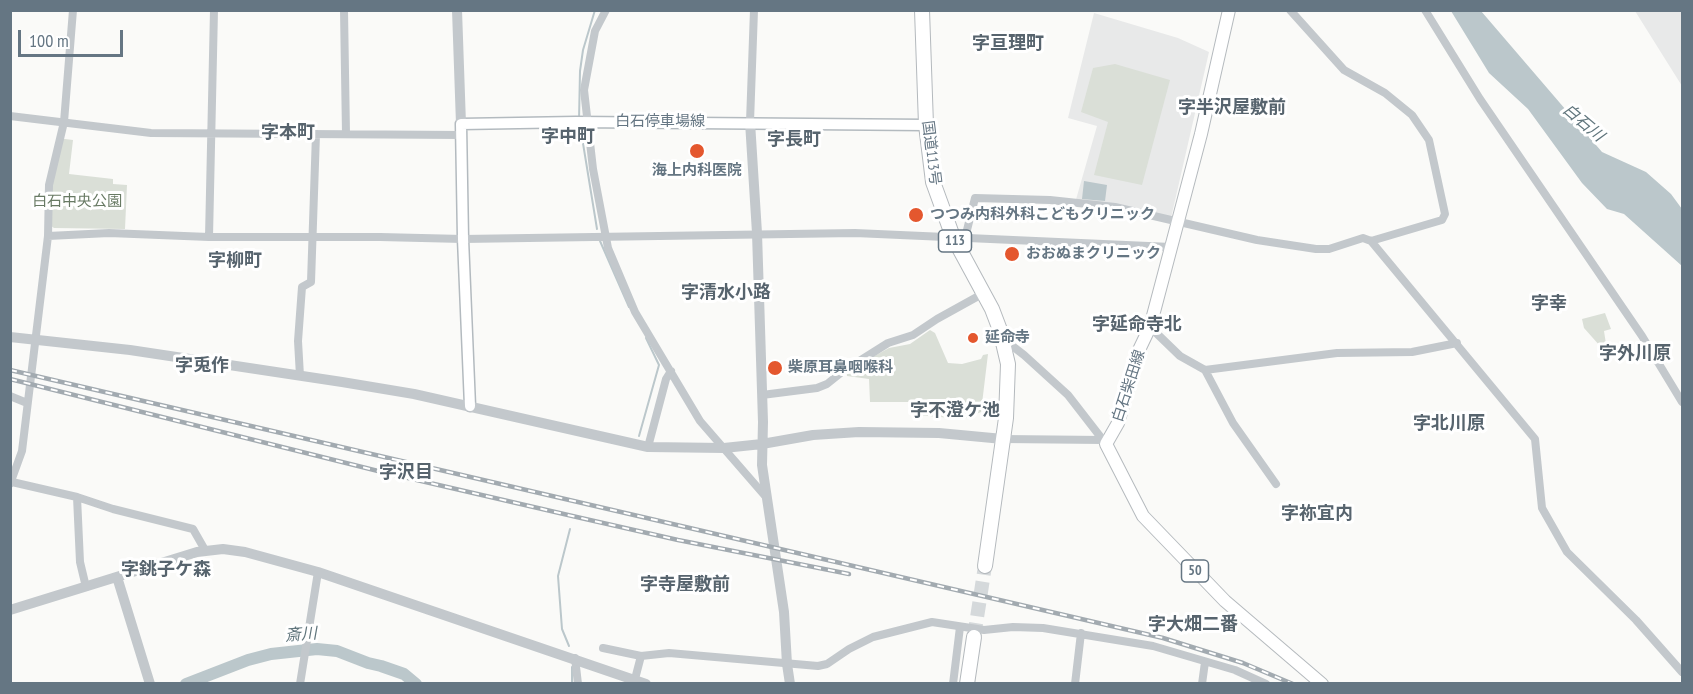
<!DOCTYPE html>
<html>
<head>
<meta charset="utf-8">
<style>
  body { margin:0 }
  #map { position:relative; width:1693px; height:694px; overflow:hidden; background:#fafaf8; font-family:"PT Sans Narrow",sans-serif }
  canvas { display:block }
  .frame { position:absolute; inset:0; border:12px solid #657683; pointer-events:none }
  .scale { position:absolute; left:18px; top:30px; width:105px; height:27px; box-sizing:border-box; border:3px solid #657683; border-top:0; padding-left:8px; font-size:18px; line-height:21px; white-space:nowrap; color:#657683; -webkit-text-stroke:4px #fff; paint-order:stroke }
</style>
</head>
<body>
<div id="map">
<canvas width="1693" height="694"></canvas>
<div class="frame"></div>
<div class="scale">100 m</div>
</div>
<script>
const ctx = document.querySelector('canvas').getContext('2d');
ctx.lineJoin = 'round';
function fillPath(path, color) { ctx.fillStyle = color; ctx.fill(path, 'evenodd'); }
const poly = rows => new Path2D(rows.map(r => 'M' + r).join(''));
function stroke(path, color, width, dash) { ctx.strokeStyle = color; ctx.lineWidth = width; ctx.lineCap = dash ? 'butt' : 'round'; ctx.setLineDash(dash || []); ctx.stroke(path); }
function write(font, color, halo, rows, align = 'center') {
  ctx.font = font + ' "PT Sans Narrow","Noto Sans JP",sans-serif'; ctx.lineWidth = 6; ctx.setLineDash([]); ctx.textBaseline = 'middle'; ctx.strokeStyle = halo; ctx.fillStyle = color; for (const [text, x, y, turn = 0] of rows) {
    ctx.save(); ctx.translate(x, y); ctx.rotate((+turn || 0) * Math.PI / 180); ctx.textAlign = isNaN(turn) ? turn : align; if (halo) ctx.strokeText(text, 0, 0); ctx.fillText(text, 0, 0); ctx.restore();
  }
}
fillPath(poly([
  [1635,11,1682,11,1682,86],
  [1094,13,1178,38,1209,52,1171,218,1075,203,1097,126,1068,118]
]), '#e8e9e9');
fillPath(poly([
  [1115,64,1170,80,1142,185,1094,175,1108,122,1081,112,1093,68],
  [57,138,73,140,69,174,113,179,113,184,127,185,125,229,54,228,48,224],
  [1605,313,1611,329,1604,331,1606,344,1600,346,1584,328,1582,319],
  [930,330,935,333,948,363,962,364,981,359,983,355,988,354,981,412,964,419,916,415,914,402,870,402,869,379,847,376,847,371,889,348,910,344]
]), '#dadfd7');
fillPath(poly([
  [1451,11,1481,11,1602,152,1646,172,1671,194,1682,209,1682,266,1624,214,1607,209,1582,183,1528,109,1489,73],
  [1084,181,1107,185,1105,201,1082,199]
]), '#bbc7cb');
stroke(poly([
  [579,120,580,71,583,50,595,10],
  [580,125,597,229],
  [600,241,629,307],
  [639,436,659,365,646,338],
  [569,646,562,629,558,576,570,529],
  [572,667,572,684]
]), '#bbc7cb', 2);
stroke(poly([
  [186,684,248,660,271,654,317,649,337,651,368,663,381,666,404,674,416,684]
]), '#bbc7cb', 12);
stroke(poly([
  [974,637,985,566]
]), '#d5d9db', 14, [14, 7]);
const secondary = poly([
  [470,406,463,239,461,124,576,122,926,125]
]);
const primary = poly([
  [1229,10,1201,134,1150,327,1139,350,1118,423,1106,444,1143,516,1225,601,1322,684]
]);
const trunk = poly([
  [922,10,926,125,933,182,953,237,992,309,1000,330,1008,364,1006,418,985,566],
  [967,684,974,637]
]);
stroke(secondary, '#b3babf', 13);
stroke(primary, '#b5babe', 14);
stroke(trunk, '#b4b9bd', 16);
stroke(poly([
  [344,10,346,134],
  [606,10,595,31,584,90,593,169,608,248,635,312,700,421,766,497],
  [1425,10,1480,99,1642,336,1682,402],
  [10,116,151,133,461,135],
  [750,122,754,10],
  [48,236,109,233,209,237,380,237,463,239,855,233,1171,247],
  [209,237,214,10],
  [965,238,975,198,1050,200,1115,207,1257,240,1316,249,1329,249,1363,238,1371,241,1442,220,1445,214,1429,140,1412,115,1385,93,1344,70,1290,10],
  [1371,241,1535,439,1542,508,1567,552,1636,620,1682,672],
  [1150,327,1180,356,1205,370,1233,423,1276,484],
  [1004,346,1011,345,1024,355,1068,395,1106,444],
  [1205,370,1337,353,1412,352,1457,343],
  [300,376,298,341,302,287,311,282,316,134],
  [762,395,817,388,827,384,842,372,888,343,913,335,937,319,984,293],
  [10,396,27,403],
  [1003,439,1103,440],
  [648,447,666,379,671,371],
  [12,482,77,497,113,509,193,529,205,550],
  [10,484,22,451,48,236,49,185,64,122,73,10],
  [77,497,80,562,86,587],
  [603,648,641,656,669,653,818,666,827,664,849,649,873,637,932,622,984,630,1013,627,1043,628,1153,646,1235,670,1266,684],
  [575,658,578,684],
  [635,679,641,656],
  [300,684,318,572],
  [953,684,960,627],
  [1075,684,1081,633],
  [1202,684,1205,662]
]), '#c3c8cc', 8);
stroke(poly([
  [457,10,461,124],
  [750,122,757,233,763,422,762,465,784,612,787,664,790,684],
  [10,337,130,350,342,382,414,394,648,447,724,448,762,444,813,435,859,432,939,433,1003,439],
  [117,577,150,684],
  [10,610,197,552,223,549,245,552,318,572,646,684]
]), '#c3c8cc', 10);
stroke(secondary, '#fff', 10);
stroke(primary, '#fff', 12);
stroke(trunk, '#fff', 14);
const rail = poly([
  [10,370,1163,638,1243,663,1293,684],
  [10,379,378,471,581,518,678,540,849,574]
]);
stroke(rail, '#a2aab0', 4.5);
stroke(rail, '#fff', 2, [7]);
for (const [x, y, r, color] of [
  [697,151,8,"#e4572e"],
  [916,215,8,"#e4572e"],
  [1012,254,8,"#e4572e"],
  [973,338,6,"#e4572e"],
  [775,368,8,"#e4572e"]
]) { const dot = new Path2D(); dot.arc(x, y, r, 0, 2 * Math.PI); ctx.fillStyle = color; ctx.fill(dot); stroke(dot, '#fff', 2); }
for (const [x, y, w] of [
  [955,241,33],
  [1195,571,27]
]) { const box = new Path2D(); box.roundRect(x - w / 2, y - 11, w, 22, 4.5); ctx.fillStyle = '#fff'; ctx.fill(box); stroke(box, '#657683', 1.5); }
write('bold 14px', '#657683', null, [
  ["113",955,241],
  ["50",1195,571]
]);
write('15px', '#657683', '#fff', [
  ["白石停車場線",660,122],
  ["国道113号",931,153,83],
  ["白石柴田線",1129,386,-72]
]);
write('bold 15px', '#657683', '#fff', [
  ["海上内科医院",697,171,"center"],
  ["つつみ内科外科こどもクリニック",930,215],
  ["おおぬまクリニック",1026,254],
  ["延命寺",985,338],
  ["柴原耳鼻咽喉科",788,368]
], 'left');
write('15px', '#687a64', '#fff', [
  ["白石中央公園",77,202]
]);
write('italic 16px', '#60757c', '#fff', [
  ["白石川",1583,123,40],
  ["斎川",301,635,-4]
]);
write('bold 18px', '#57646e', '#fff', [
  ["字亘理町",1008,44],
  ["字半沢屋敷前",1232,108],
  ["字本町",288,133],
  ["字中町",568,137],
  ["字長町",794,140],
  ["字柳町",235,261],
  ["字清水小路",726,293],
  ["字幸",1549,304],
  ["字延命寺北",1137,325],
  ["字外川原",1635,354],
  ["字兎作",202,366],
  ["字不澄ケ池",955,411],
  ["字北川原",1449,424],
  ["字沢目",406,473],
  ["字祢宜内",1317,514],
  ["字銚子ケ森",166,570],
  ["字寺屋敷前",685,585],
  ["字大畑二番",1193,625]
]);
</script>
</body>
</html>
